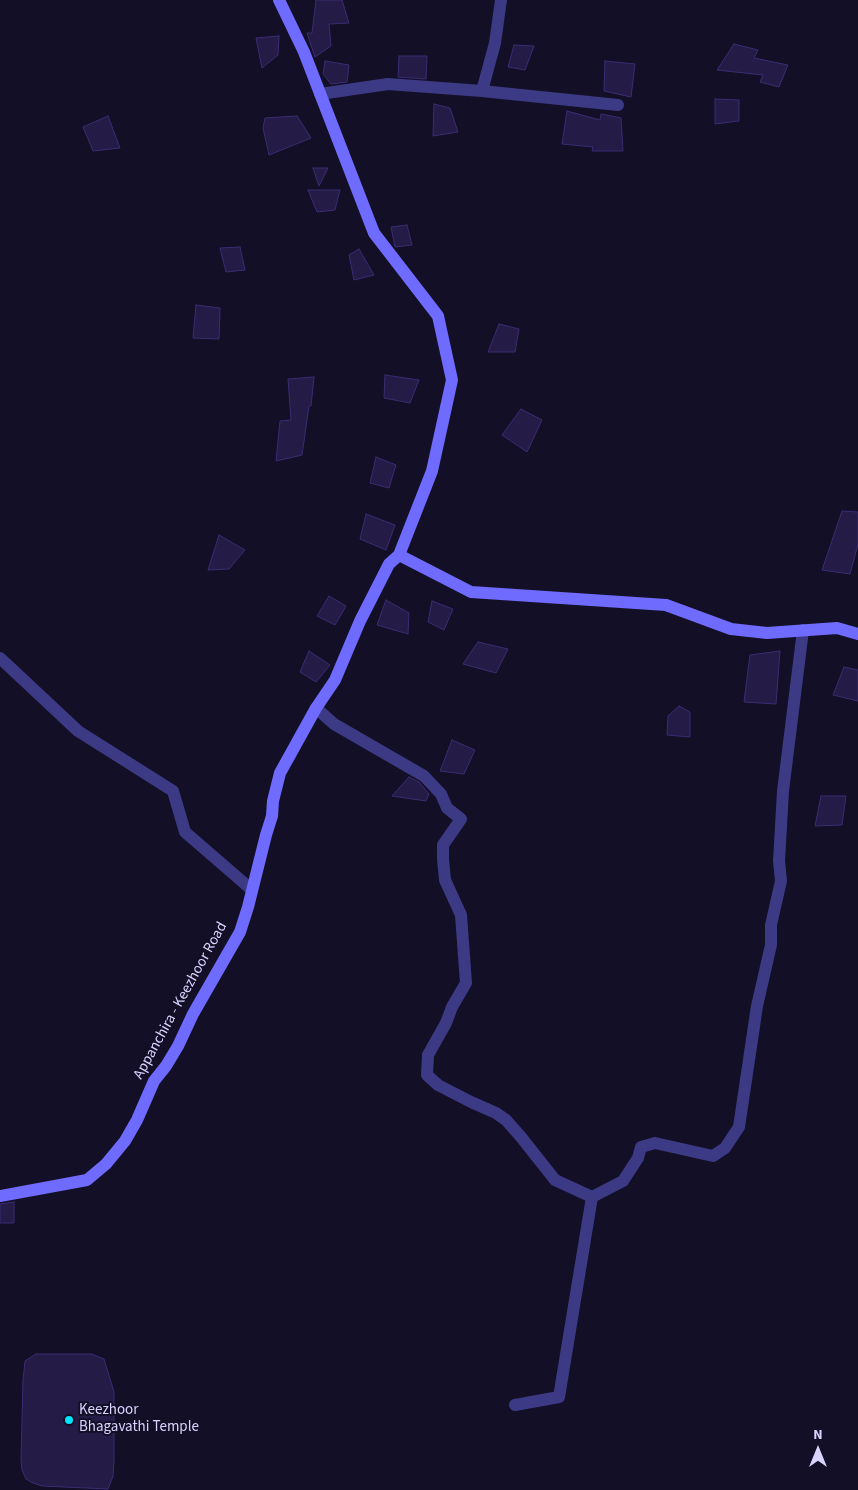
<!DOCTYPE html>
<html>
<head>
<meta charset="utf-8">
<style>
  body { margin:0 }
  #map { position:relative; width:858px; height:1490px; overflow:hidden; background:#130f26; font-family:"Source Sans 3",sans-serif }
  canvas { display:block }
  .north { position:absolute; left:793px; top:1425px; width:50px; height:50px; -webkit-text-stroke:4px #130f26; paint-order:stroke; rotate:0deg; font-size:14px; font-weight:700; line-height:20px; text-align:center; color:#d9d4ff }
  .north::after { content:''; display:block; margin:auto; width:18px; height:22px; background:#d9d4ff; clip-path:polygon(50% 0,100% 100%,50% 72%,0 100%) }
</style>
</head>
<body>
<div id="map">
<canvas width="858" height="1490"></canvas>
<div class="north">N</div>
</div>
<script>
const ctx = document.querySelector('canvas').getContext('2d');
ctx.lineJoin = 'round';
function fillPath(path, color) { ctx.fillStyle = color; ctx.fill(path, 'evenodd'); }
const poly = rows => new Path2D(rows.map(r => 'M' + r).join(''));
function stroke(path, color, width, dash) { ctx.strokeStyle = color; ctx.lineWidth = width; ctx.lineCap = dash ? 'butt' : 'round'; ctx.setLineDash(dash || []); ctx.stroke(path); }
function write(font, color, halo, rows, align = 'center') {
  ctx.font = font + ' "Source Sans 3",sans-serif'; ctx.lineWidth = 4; ctx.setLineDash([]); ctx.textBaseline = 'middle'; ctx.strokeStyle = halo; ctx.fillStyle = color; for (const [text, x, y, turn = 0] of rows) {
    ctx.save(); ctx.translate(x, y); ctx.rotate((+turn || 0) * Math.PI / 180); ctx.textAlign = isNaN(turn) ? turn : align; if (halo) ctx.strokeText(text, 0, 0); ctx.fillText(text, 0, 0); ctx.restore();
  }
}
const building = poly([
  [316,0,342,0,349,23,329,24,331,46,315,57,307,33,312,33,316,0],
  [279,36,278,55,262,68,256,38,279,36],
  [734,44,758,50,754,58,788,65,779,87,760,82,763,75,717,70,734,44],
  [514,45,534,46,525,70,508,67,514,45],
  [399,56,427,56,426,79,398,77,399,56],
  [325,61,349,65,347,82,331,84,323,74,325,61],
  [605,61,635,64,631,97,604,91,605,61],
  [715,99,739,100,739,121,715,124,715,99],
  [434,104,450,108,458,132,433,136,434,104],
  [567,111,600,120,601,114,621,118,623,151,592,151,593,147,562,144,567,111],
  [108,116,120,148,93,151,83,127,108,116],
  [297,116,311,138,269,155,263,128,265,118,297,116],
  [313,168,328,168,319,186,313,168],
  [308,190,340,190,335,210,317,212,308,190],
  [407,225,412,245,395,247,391,227,407,225],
  [240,247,245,270,226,272,220,248,240,247],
  [359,249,374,275,354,280,349,255,359,249],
  [196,305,220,308,219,339,193,338,196,305],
  [499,324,519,329,515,352,488,352,499,324],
  [385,375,419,380,410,403,384,398,385,375],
  [314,377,311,406,309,406,302,455,276,461,280,421,291,420,288,379,314,377],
  [521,409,542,420,527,452,502,435,521,409],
  [376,457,396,465,389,488,370,483,376,457],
  [842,511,858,512,858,544,850,574,822,570,842,511],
  [366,514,395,525,386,550,360,539,366,514],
  [219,535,245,550,229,569,208,570,219,535],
  [329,596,346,606,335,625,317,616,329,596],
  [386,600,409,613,408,634,377,625,386,600],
  [432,601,453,609,444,630,428,622,432,601],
  [478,642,508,649,496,673,463,664,478,642],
  [309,651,330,665,316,682,300,672,309,651],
  [780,651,776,704,744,702,750,655,780,651],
  [844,667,858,670,858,701,833,695,844,667],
  [679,706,690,712,690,737,667,735,668,716,679,706],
  [452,740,475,750,464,774,440,771,452,740],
  [409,777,419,782,429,794,426,801,392,796,409,777],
  [821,796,846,796,842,825,815,826,821,796],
  [14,1202,14,1223,0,1223,0,1204,14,1202],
  [36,1354,92,1354,104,1359,114,1392,114,1460,113,1476,108,1489,42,1486,33,1483,26,1479,22,1470,21,1460,23,1380,25,1361,36,1354]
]);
fillPath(building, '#241b47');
stroke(building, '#3b2d73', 1);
stroke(poly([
  [482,91,495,43,501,0],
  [320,94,388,84,482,91,618,105],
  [0,658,78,731,173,791,185,832,252,890],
  [316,708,334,724,424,776,441,794,447,808,461,819,443,845,443,859,445,880,461,915,466,983,452,1007,446,1023,428,1055,427,1075,438,1085,471,1102,496,1113,506,1120,521,1137,555,1180,592,1197,623,1181,638,1158,641,1147,655,1143,713,1156,725,1148,739,1127,757,1006,771,945,771,925,781,881,779,861,783,791,803,630],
  [515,1405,559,1397,592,1197]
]), '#3d3a85', 12);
stroke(poly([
  [399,555,471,592,666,605,731,629,767,633,837,628,858,634],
  [0,1196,87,1180,106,1164,125,1141,137,1120,154,1081,166,1066,178,1046,193,1014,240,932,248,907,266,835,272,816,273,801,280,773,316,708,335,680,360,621,389,564,399,555,432,471,452,380,438,316,374,233,304,52,279,0]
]), '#6f6bff', 12);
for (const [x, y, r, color] of [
  [69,1420,5,"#00e5ff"]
]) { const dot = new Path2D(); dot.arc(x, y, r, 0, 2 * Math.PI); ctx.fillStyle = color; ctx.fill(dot); stroke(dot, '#130f26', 2); }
write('15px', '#d9d4ff', '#130f26', [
  ["Appanchira - Keezhoor Road",181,1001,-61]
]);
write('15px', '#d9d4ff', '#130f26', [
  ["Keezhoor",79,1411],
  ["Bhagavathi Temple",79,1428]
], 'left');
</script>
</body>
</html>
